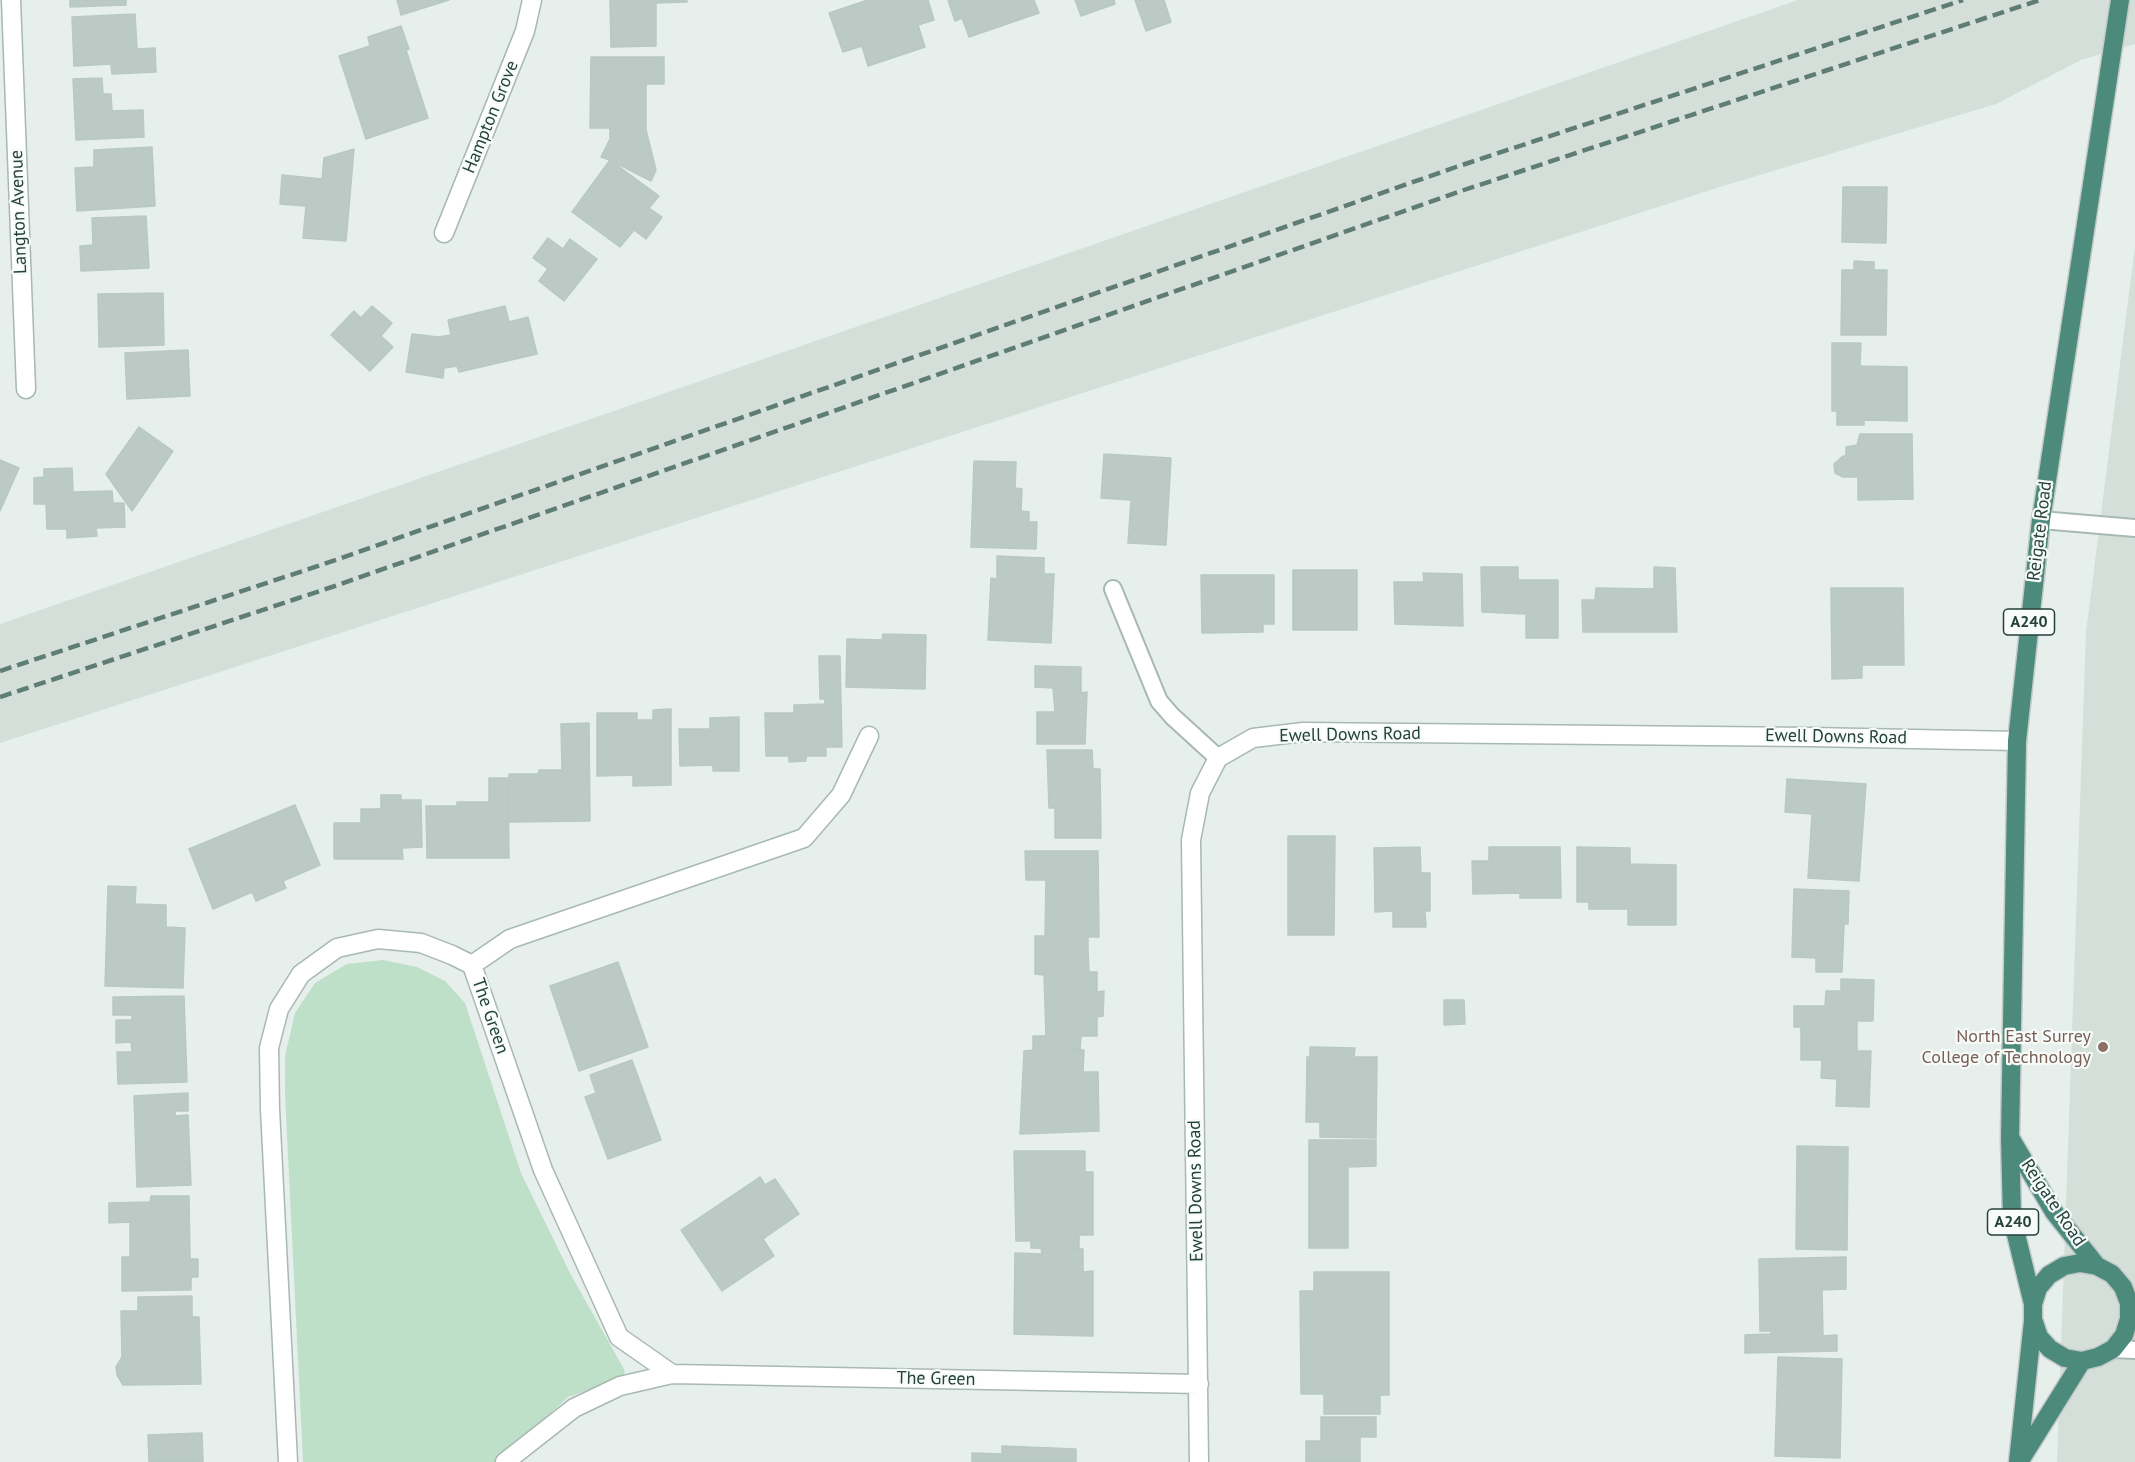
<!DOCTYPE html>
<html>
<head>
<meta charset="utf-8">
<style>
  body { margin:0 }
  canvas { display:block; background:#e6efeb }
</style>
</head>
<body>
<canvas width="2135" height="1462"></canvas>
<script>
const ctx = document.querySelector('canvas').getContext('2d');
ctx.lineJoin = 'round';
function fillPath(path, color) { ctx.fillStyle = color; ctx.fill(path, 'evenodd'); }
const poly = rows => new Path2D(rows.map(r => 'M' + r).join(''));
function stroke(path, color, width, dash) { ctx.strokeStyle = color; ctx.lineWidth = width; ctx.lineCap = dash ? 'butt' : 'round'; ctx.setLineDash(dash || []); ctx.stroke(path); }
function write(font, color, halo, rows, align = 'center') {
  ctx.font = font + ' "PT Sans",sans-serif'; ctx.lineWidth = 4.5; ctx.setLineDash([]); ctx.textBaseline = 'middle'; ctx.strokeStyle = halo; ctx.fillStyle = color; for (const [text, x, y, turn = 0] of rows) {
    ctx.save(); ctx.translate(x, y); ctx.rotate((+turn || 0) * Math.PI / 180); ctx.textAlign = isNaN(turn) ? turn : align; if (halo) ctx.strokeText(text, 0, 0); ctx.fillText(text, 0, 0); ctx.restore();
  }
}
fillPath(poly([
  [1798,0,2135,0,2135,44,2081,60,1996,104,1723,186,0,743,0,624],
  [2135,246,2135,1462,2057,1462,2086,632]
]), '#d4dfda');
fillPath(poly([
  [383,960,417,967,445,981,465,1003,521,1173,571,1275,625,1371,622,1379,568,1397,498,1462,303,1462,285,1094,285,1056,295,1013,315,983,347,964]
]), '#bfe0c8');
const building = poly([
  [70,0,126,0,126,5,70,7,70,0],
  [397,0,449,0,401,15,397,0],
  [610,0,687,0,687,2,656,3,656,46,611,47,610,0],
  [868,0,928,0,934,20,918,25,925,47,868,66,862,46,843,52,829,13,868,0],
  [948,0,1034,0,1039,13,969,37,962,18,955,21,948,0],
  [1075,0,1114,0,1115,4,1081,16,1075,0],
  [1135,0,1164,0,1171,22,1146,31,1135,0],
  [135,14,137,49,155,48,156,72,112,74,111,64,74,66,72,17,135,14],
  [401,26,409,49,406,50,428,118,366,139,339,56,370,46,368,37,401,26],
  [591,57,664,57,664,84,646,84,646,130,656,170,651,181,610,160,601,157,610,139,610,128,590,128,591,57],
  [102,78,103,94,111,94,112,111,143,110,144,137,76,140,73,79,102,78],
  [152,147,155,206,77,211,75,168,94,167,94,150,152,147],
  [354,149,346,241,303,238,306,206,280,204,282,175,322,179,324,158,354,149],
  [610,160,659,196,649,208,662,217,646,239,634,230,620,247,572,212,610,160],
  [1843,187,1887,187,1886,243,1842,242,1843,187],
  [146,216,149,268,81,271,80,246,93,245,92,218,146,216],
  [548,238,563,249,570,239,597,259,564,301,539,281,548,269,533,258,548,238],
  [1854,261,1874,262,1874,270,1887,270,1886,335,1841,335,1842,270,1854,270,1854,261],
  [163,293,164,345,99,347,98,294,163,293],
  [372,306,392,323,381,336,393,347,370,371,331,335,354,311,361,318,372,306],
  [505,306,509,322,528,317,537,354,459,372,457,366,444,368,443,378,406,372,412,334,438,337,451,335,448,320,505,306],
  [1832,343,1861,343,1860,366,1907,367,1907,421,1864,420,1864,425,1837,425,1837,411,1832,411,1832,343],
  [188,350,190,396,127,399,125,353,188,350],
  [139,427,173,451,132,511,106,474,139,427],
  [1860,434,1912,434,1913,499,1858,500,1858,477,1843,477,1835,473,1834,464,1843,456,1846,456,1846,447,1857,445,1860,434],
  [1104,454,1171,458,1166,545,1128,543,1131,500,1101,498,1104,454],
  [0,460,19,468,0,511,0,460],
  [974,461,1016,462,1015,488,1022,489,1021,511,1029,512,1029,522,1037,522,1036,549,971,547,974,461],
  [72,468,73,492,112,491,113,503,124,503,125,527,96,528,97,536,67,538,67,529,47,529,46,504,34,504,34,478,44,477,44,469,72,468],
  [997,556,1044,558,1044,574,1054,574,1051,643,988,640,991,578,997,579,997,556],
  [1481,567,1518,567,1518,580,1558,580,1558,638,1526,638,1526,614,1482,612,1481,567],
  [1654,567,1675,568,1677,632,1583,632,1582,600,1595,600,1596,588,1654,589,1654,567],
  [1293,570,1357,570,1357,630,1293,630,1293,570],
  [1423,573,1462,574,1463,626,1395,624,1394,582,1424,582,1423,573],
  [1201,575,1274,575,1274,624,1263,624,1263,632,1202,633,1201,575],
  [1831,588,1903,588,1904,665,1862,665,1862,678,1832,679,1831,588],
  [883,634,926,635,925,689,846,687,847,639,882,640,883,634],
  [819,656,840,656,842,747,826,747,826,756,806,756,806,761,789,762,789,756,766,756,765,713,794,713,794,705,825,704,825,699,820,699,819,656],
  [1035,666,1081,667,1081,693,1087,692,1085,744,1037,744,1037,712,1055,712,1053,688,1035,687,1035,666],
  [671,709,671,785,633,786,633,775,597,776,597,713,637,713,637,720,653,720,653,710,671,709],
  [739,717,739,771,713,771,713,765,680,766,679,729,710,729,710,718,739,717],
  [589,723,590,821,509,822,509,774,538,774,539,770,562,770,561,724,589,723],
  [1047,750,1092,750,1093,769,1100,769,1101,838,1055,838,1055,808,1049,808,1047,750],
  [489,778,508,778,509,858,427,858,426,806,457,806,457,802,489,802,489,778],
  [1787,779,1866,784,1859,881,1808,878,1812,814,1785,812,1787,779],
  [381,795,401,795,401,800,421,800,422,847,402,848,403,859,334,859,334,823,361,823,361,809,381,809,381,795],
  [295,805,320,865,283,881,286,888,256,901,252,892,213,909,189,849,295,805],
  [1288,836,1335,836,1334,935,1288,935,1288,836],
  [1420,847,1421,873,1430,873,1430,911,1425,911,1426,927,1393,927,1393,911,1375,912,1374,848,1420,847],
  [1489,847,1560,847,1561,898,1520,898,1520,893,1473,894,1472,861,1489,861,1489,847],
  [1577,847,1630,848,1630,864,1676,865,1676,925,1628,925,1628,909,1589,909,1589,902,1577,902,1577,847],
  [1025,851,1098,851,1099,937,1088,937,1088,950,1035,949,1035,936,1045,936,1046,880,1026,880,1025,851],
  [108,886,136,887,135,904,166,905,166,927,185,928,183,988,105,986,108,886],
  [1794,889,1849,891,1848,924,1844,924,1842,972,1816,972,1816,958,1792,957,1794,889],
  [1035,949,1088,950,1089,972,1097,972,1097,992,1104,991,1103,1016,1097,1017,1097,1036,1081,1036,1080,1051,1033,1050,1033,1036,1046,1036,1044,975,1035,974,1035,949],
  [618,962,648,1047,579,1071,550,986,618,962],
  [1841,979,1874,980,1873,1021,1857,1021,1857,1038,1801,1038,1801,1027,1794,1027,1794,1006,1825,1006,1826,991,1841,991,1841,979],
  [184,996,187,1082,118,1084,117,1052,132,1052,131,1042,116,1043,116,1020,132,1020,132,1015,113,1015,113,997,184,996],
  [1444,1000,1464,1000,1465,1024,1444,1025,1444,1000],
  [1801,1038,1857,1038,1857,1051,1871,1051,1869,1107,1836,1106,1837,1079,1821,1078,1822,1060,1801,1060,1801,1038],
  [1310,1047,1355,1048,1354,1057,1377,1057,1376,1138,1320,1137,1320,1122,1306,1122,1307,1057,1310,1057,1310,1047],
  [1033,1050,1084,1050,1083,1072,1098,1072,1099,1131,1020,1134,1024,1051,1033,1050],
  [632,1060,661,1140,608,1159,585,1097,596,1093,590,1075,632,1060],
  [188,1093,188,1111,175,1111,175,1116,188,1115,191,1185,137,1187,134,1096,188,1093],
  [1309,1140,1376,1140,1376,1166,1348,1167,1348,1248,1309,1248,1309,1140],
  [1797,1146,1848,1147,1847,1250,1796,1249,1797,1146],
  [1014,1151,1085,1151,1085,1172,1093,1172,1093,1235,1079,1235,1079,1249,1031,1248,1031,1241,1016,1241,1014,1151],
  [760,1177,765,1185,775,1179,799,1214,763,1239,774,1256,722,1291,681,1230,760,1177],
  [151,1196,189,1196,190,1259,198,1259,198,1277,191,1277,191,1290,122,1291,122,1257,130,1257,130,1222,109,1223,109,1203,150,1202,151,1196],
  [1041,1248,1083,1249,1083,1272,1093,1271,1093,1336,1014,1334,1015,1253,1042,1254,1041,1248],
  [1846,1257,1846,1289,1822,1290,1823,1336,1837,1335,1837,1351,1745,1353,1745,1335,1771,1334,1771,1331,1760,1331,1759,1259,1846,1257],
  [1314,1272,1389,1272,1389,1395,1380,1395,1380,1414,1324,1414,1324,1394,1301,1394,1300,1291,1314,1291,1314,1272],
  [192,1296,192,1317,199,1317,201,1384,123,1385,117,1375,116,1367,122,1357,121,1311,138,1311,138,1297,192,1296],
  [1778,1357,1842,1359,1840,1458,1775,1456,1778,1357],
  [1321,1417,1376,1417,1376,1437,1360,1437,1360,1462,1306,1462,1306,1441,1321,1441,1321,1417],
  [202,1433,203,1462,149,1462,148,1435,202,1433],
  [1002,1446,1076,1449,1076,1462,972,1462,972,1453,1002,1454,1002,1446]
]);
fillPath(building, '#bbcac4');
stroke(building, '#b8c9c2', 1.5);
const service = poly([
  [2041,520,2135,528],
  [1113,589,1159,701,1172,716,1218,758],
  [2113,1349,2135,1350]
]);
const minor = poly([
  [11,0,26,389],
  [444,233,525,31,532,0],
  [472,965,510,939,804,838,841,795,869,736],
  [288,1462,270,1109,269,1048,279,1009,301,974,337,948,378,939,421,943,452,955,472,965,543,1170,619,1337,672,1374],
  [505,1462,574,1408,620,1386,672,1374,1199,1384],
  [1199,1462,1191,840,1200,793,1218,758,1253,738,1303,732,1810,737,2017,741]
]);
const trunk = poly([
  [2011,1139,2054,1212,2097,1266],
  [2033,1304,2038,1288,2049,1275,2064,1266,2080,1263,2097,1266,2112,1274,2123,1287,2129,1303,2129,1319,2124,1335,2113,1349,2098,1357,2082,1361,2065,1358,2050,1349,2039,1337,2034,1322],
  [2021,1459,2082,1361],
  [2018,1462,2033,1321,2033,1304,2012,1218,2010,1138,2017,741,2041,520,2120,0]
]);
stroke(service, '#a8b8b2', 20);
stroke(minor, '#a8b8b2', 21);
stroke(trunk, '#c2cac8', 21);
stroke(service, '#fff', 16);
stroke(minor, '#fff', 18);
stroke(trunk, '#4c8a7c', 18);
stroke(poly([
  [0,671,324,564,1456,167,1963,0],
  [0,697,332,587,1464,190,2040,0]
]), '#5f7d75', 4.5, [12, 6]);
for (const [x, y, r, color] of [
  [2103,1047,6,"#8d6e63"]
]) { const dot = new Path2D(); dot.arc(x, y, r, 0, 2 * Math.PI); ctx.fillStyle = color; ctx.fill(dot); stroke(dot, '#f7fbf9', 2); }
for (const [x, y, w] of [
  [2029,622,51],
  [2013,1222,51]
]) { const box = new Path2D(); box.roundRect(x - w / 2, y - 13, w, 26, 4.5); ctx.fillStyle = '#f7fbf9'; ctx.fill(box); stroke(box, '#24423a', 1.5); }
write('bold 16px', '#24423a', null, [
  ["A240",2029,622],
  ["A240",2013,1222]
]);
write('18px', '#24423a', '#f7fbf9', [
  ["Hampton Grove",491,117,-68],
  ["Langton Avenue",19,212,-92],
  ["Reigate Road",2040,531,-83],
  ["Ewell Downs Road",1350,735,-1],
  ["Ewell Downs Road",1836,737,1],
  ["The Green",490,1016,71],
  ["Ewell Downs Road",1196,1191,-91],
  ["Reigate Road",2053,1203,56],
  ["The Green",936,1379,1]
]);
write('18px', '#785e54', '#f7fbf9', [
  ["North East Surrey",2091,1037],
  ["College of Technology",2091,1058]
], 'right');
</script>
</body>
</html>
